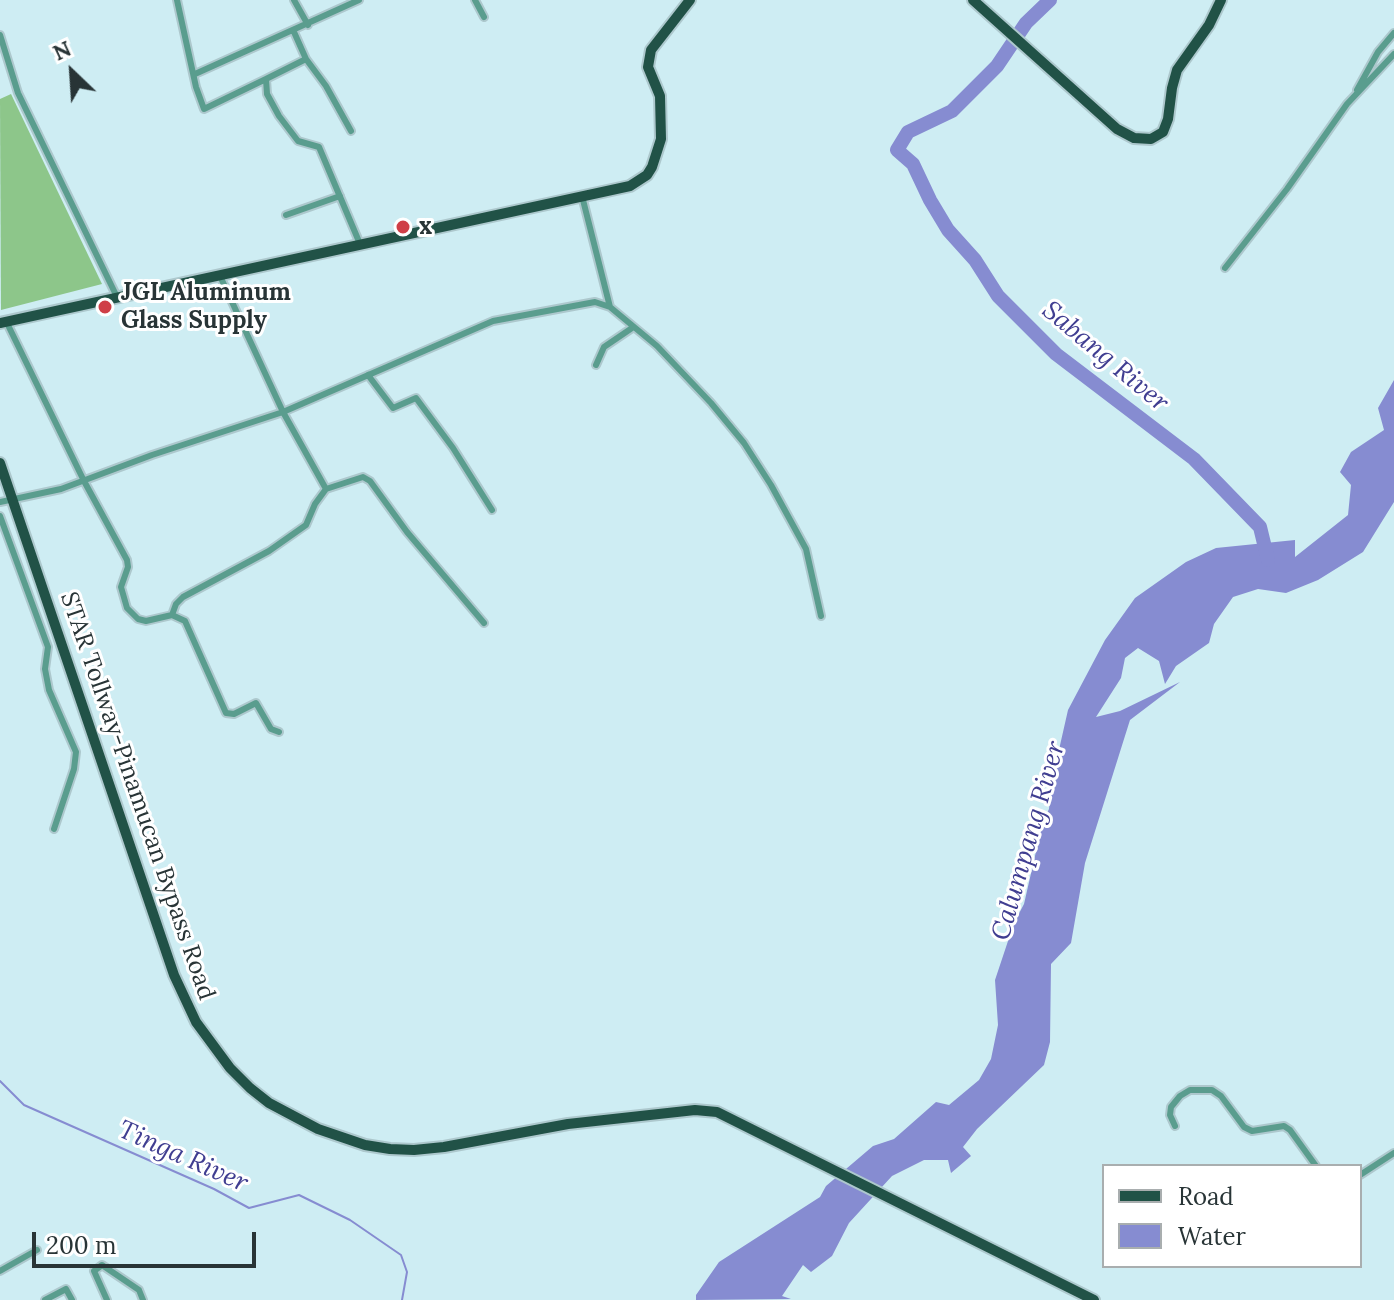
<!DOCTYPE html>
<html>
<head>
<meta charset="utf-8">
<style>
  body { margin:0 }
  #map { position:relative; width:1394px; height:1300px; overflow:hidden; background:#ceedf3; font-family:Lora,serif }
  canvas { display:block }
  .legend { position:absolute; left:1102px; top:1164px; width:260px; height:104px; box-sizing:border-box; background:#fff; border:2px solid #a9aeaf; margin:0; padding:10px 14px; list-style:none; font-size:24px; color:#283436 }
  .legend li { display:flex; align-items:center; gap:16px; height:40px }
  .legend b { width:40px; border:2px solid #a9aeaf }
  .north { position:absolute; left:32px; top:32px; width:80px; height:80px; -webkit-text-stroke:6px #fff; paint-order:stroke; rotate:335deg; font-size:22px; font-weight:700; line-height:32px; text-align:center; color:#283436 }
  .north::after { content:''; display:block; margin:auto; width:28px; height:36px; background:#283436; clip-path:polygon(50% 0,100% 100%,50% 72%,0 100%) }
  .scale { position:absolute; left:32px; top:1232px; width:224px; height:36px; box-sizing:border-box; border:4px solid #283436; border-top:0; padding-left:10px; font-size:24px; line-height:28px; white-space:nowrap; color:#283436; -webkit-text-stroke:6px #fff; paint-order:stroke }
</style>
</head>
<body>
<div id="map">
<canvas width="1394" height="1300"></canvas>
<ul class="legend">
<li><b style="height:10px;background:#215247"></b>Road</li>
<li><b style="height:22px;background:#868cd1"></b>Water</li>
</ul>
<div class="north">N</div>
<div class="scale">200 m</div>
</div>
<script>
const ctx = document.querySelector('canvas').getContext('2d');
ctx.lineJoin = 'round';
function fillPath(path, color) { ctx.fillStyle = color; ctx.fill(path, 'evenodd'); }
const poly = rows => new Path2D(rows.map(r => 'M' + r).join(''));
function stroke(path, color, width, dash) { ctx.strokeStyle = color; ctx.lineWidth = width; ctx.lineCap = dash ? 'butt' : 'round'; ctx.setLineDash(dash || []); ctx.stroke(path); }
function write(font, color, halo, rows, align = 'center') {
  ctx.font = font + ' Lora,serif'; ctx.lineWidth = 6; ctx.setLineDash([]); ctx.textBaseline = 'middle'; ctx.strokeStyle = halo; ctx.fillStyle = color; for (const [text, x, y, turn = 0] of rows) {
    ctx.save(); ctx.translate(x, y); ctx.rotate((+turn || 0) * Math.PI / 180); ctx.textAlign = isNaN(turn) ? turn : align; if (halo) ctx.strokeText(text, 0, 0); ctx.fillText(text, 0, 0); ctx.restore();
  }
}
fillPath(poly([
  [11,94,102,284,1,310,0,99]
]), '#8dc68a');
fillPath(poly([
  [1394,380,1394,502,1363,552,1318,580,1286,593,1258,589,1233,597,1214,624,1209,643,1176,666,1165,684,1159,661,1138,648,1125,658,1121,678,1096,717,1120,711,1180,682,1130,720,1085,863,1071,943,1051,964,1050,1042,1044,1065,977,1129,963,1147,971,1156,951,1173,948,1160,924,1160,892,1176,849,1223,832,1256,811,1272,803,1265,782,1296,791,1299,696,1300,696,1295,719,1262,820,1197,826,1186,873,1146,894,1139,936,1102,949,1105,979,1080,991,1059,998,1025,995,980,1014,923,1024,904,1043,821,1049,809,1051,785,1068,710,1105,640,1135,598,1186,562,1216,548,1295,540,1295,557,1348,515,1351,485,1340,472,1351,452,1384,430,1378,408]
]), '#868cd1');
stroke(poly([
  [0,1081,24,1105,214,1189,249,1208,299,1195,350,1220,401,1255,407,1272,402,1300]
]), '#868cd1', 2);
stroke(poly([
  [1050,0,1026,23,997,66,952,111,908,132,897,150,913,164,930,200,948,230,975,260,998,296,1056,354,1194,459,1260,527,1268,560]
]), '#868cd1', 14);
const minor = poly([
  [177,0,196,87,204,109,266,79,267,94,279,116,298,141,319,147,360,244],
  [294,0,308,25],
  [475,0,484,17],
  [0,35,18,93,117,297],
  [306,59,326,86,351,131],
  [195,74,359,0],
  [266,79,306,59,294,32],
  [1357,90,1378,52,1394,33],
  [582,196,610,307,657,346,711,403,744,443,771,485,806,549,821,616],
  [286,215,340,196],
  [1225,268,1287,189,1347,104,1394,54],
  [220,276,283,412,326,489,363,477,370,481,407,532,484,623],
  [6,321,84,481,127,560,128,567,121,587,127,608,138,619,146,621,172,615,185,621,226,713,234,714,256,703,271,729,279,732],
  [596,365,604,347,632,328],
  [368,375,393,408,416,398,453,448,492,510],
  [0,502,61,489,152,455,283,412,493,321,595,302,610,307],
  [0,516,48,647,45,669,49,690,76,752,74,769,54,829],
  [172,615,176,604,183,597,269,551,306,525,315,504,326,489],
  [1175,1126,1170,1115,1171,1107,1180,1096,1190,1090,1212,1090,1221,1096,1244,1127,1252,1131,1284,1126,1290,1130,1316,1166],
  [1360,1175,1394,1153],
  [0,1271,37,1250],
  [45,1300,66,1289,72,1300],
  [107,1300,94,1271,102,1265,139,1290,143,1300]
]);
const primary = poly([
  [973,0,1117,129,1134,138,1151,139,1163,132,1168,119,1172,88,1177,70,1209,25,1221,0],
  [0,323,630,186,647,175,652,167,661,139,660,96,648,67,651,50,690,0],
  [0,463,174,975,196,1022,230,1068,250,1088,269,1103,318,1129,365,1145,390,1149,414,1150,444,1147,568,1124,695,1110,717,1112,1094,1300]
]);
stroke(minor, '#adc8cd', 10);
stroke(primary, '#adc8cd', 14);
stroke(minor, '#5a9d8e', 6);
stroke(primary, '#215247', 10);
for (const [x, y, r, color] of [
  [403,227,8,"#cf3f47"],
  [105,307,8,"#cf3f47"]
]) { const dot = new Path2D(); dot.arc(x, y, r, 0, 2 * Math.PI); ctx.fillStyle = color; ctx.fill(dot); stroke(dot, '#fff', 3); }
write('bold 24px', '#283436', '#fff', [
  ["x",419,227],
  ["JGL Aluminum",121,293],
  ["Glass Supply",121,321]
], 'left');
write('24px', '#283436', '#fff', [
  ["STAR Tollway-Pinamucan Bypass Road",137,796,71]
]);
write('italic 26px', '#403e91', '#fff', [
  ["Sabang River",1105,357,40],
  ["Calumpang River",1029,841,-74],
  ["Tinga River",183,1157,24]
]);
</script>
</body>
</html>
